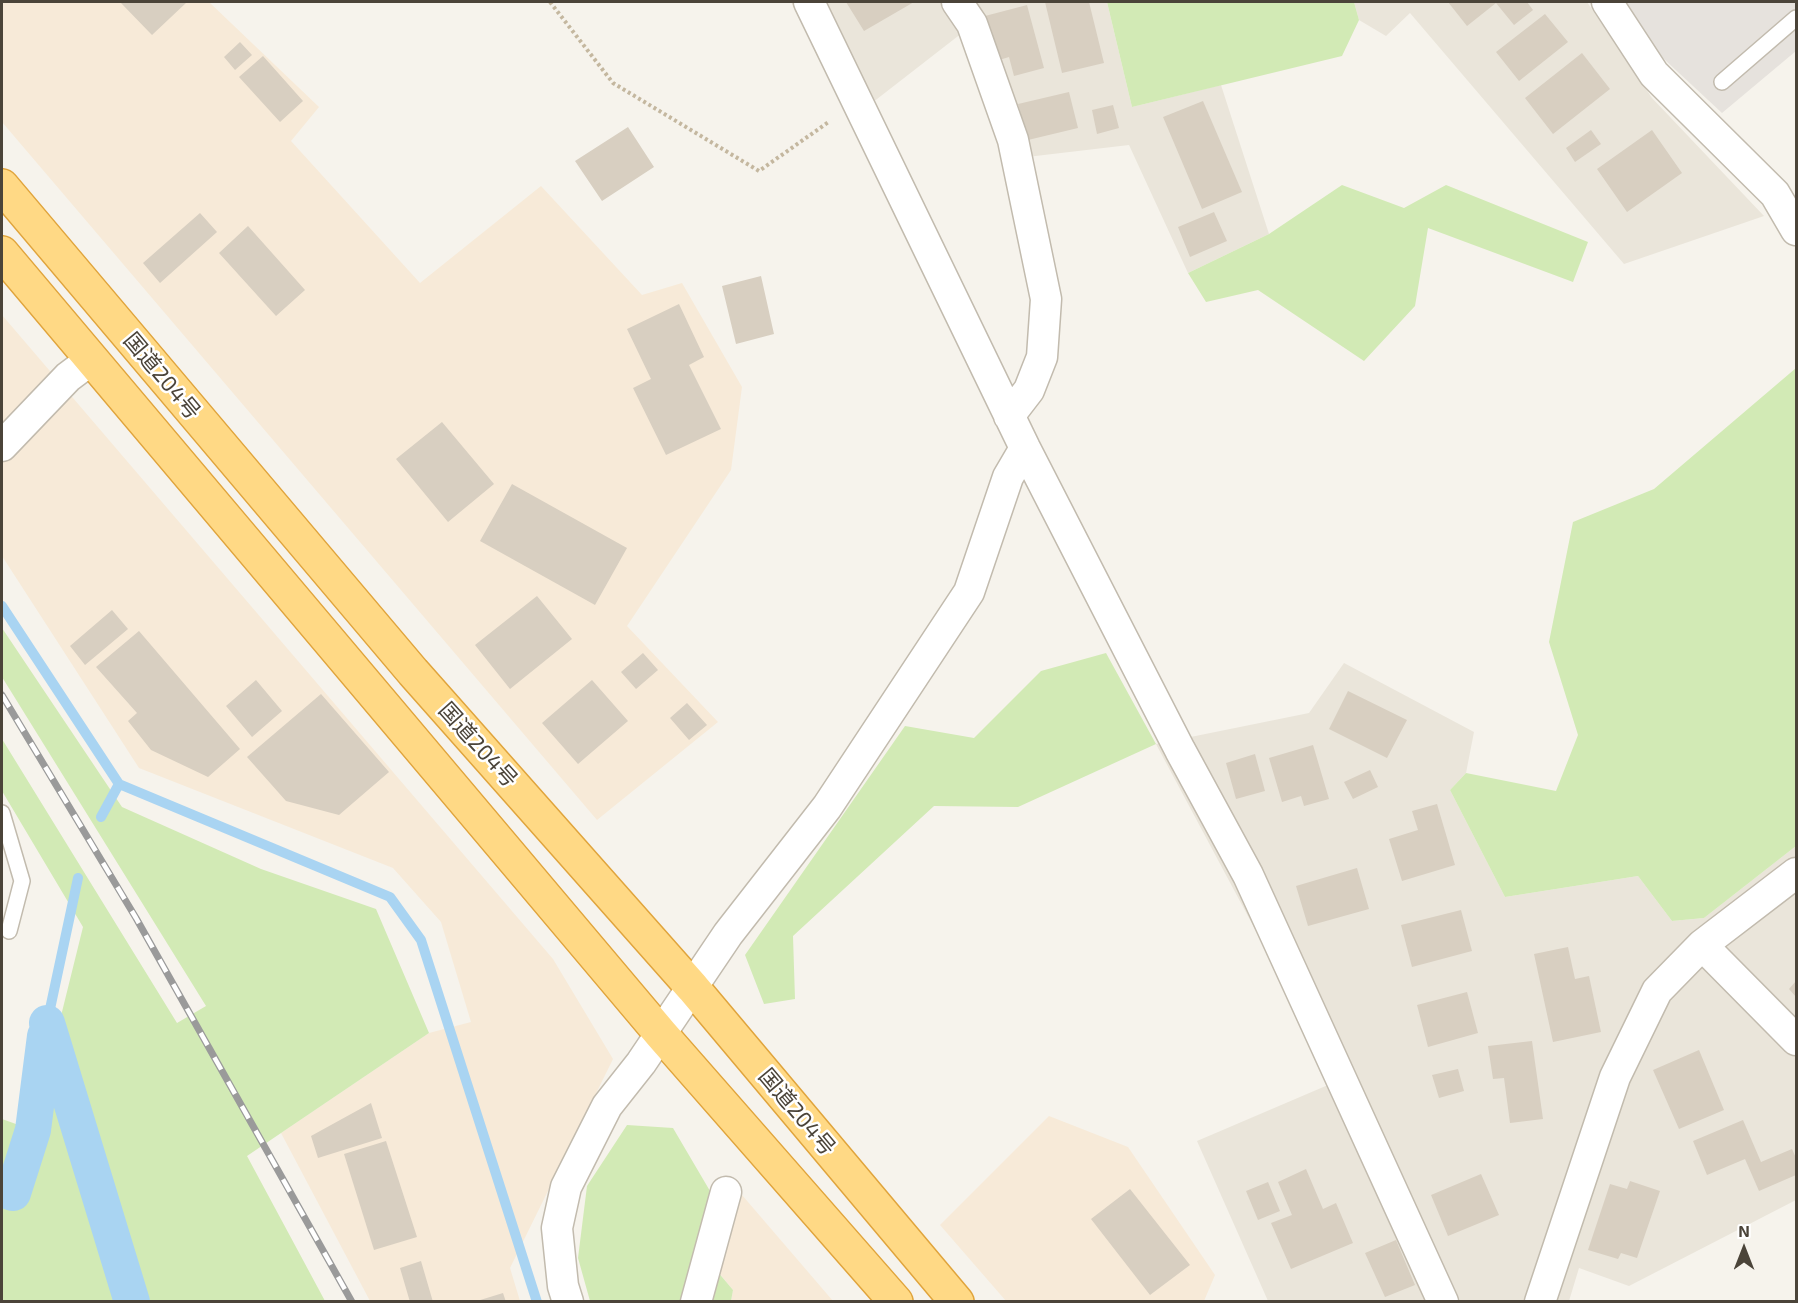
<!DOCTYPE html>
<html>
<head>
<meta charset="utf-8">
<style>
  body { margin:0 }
  #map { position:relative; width:1798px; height:1303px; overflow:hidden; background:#f6f3ec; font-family:"Exo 2",sans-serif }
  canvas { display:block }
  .frame { position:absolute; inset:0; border:3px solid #4b4439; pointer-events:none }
  .north { position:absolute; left:1714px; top:1219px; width:60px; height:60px; -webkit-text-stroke:4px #fff; paint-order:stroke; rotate:0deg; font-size:16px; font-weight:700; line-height:24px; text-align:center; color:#4b4439 }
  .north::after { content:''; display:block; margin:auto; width:21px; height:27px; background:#4b4439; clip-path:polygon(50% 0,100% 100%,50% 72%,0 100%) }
</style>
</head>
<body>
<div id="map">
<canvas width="1798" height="1303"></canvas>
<div class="frame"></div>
<div class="north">N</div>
</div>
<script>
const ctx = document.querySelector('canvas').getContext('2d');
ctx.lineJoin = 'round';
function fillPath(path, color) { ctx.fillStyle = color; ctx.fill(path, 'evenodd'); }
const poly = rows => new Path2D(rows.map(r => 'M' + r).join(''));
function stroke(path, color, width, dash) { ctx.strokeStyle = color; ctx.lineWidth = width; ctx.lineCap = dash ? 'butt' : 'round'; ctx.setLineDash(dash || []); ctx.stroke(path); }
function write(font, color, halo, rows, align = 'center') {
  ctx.font = font + ' "Exo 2","Noto Sans JP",sans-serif'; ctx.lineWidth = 5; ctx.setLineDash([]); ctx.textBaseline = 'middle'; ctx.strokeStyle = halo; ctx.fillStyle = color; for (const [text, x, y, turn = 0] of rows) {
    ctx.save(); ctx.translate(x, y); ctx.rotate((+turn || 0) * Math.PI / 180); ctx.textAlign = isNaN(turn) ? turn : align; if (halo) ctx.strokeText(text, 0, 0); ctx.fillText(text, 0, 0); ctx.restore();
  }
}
fillPath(poly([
  [791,2,1107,2,1132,107,1221,85,1269,234,1188,273,1129,145,1010,159,962,33,850,120],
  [1354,2,1587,2,1652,98,1764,216,1624,264,1410,13,1386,36,1359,20],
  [1344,663,1474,732,1466,773,1450,790,1505,897,1638,876,1672,921,1704,918,1796,846,1796,1200,1629,1286,1579,1268,1569,1301,1268,1301,1197,1141,1328,1085,1304,1021,1156,744,1309,713]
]), '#eae5da');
fillPath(poly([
  [2,2,209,2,319,107,291,141,420,283,541,186,642,295,682,283,742,387,731,470,627,626,718,722,597,820,2,122],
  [2,315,553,959,613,1059,510,1268,520,1301,370,1301,281,1133,429,1033,471,1022,441,922,393,868,139,768,2,556],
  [1049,1116,1128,1147,1215,1275,1204,1301,1006,1301,940,1225],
  [742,1195,833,1301,731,1301,733,1290,715,1268]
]), '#f7ead8');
fillPath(poly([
  [1623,2,1796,2,1796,51,1722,113,1650,46]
]), '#e6e2dd');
fillPath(poly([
  [1107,2,1354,2,1359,20,1342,56,1132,107],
  [1342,185,1404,208,1446,185,1588,242,1573,282,1428,228,1415,306,1364,361,1258,290,1206,302,1188,273,1269,234],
  [1796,368,1796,846,1704,918,1672,921,1638,876,1505,897,1450,790,1466,773,1556,791,1578,735,1549,642,1573,522,1654,489],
  [2,628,122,807,261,869,376,909,429,1033,247,1156,325,1301,145,1301,89,1113,59,1024,83,927,2,791,2,739,177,1023,206,1006,2,677],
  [1106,653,1156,744,1018,807,934,806,793,936,795,999,764,1004,745,955,905,726,974,738,1041,671],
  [51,1071,114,1301,2,1301,2,1119,41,1133],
  [627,1125,673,1128,710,1191,701,1252,733,1290,731,1301,590,1301,578,1258,587,1186]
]), '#d2eab5');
stroke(poly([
  [2,606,119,784,390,897,421,940,537,1302],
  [101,817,119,784],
  [47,1023,78,878]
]), '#a9d4f2', 10);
stroke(poly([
  [47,1023,132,1302],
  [2,1189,13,1193,33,1130,45,1036]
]), '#a9d4f2', 36);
fillPath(poly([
  [120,2,187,2,152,35],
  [846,2,914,2,864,31],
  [1045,2,1089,2,1104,63,1062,73],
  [1448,2,1527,2,1533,10,1514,25,1496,3,1467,26],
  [1027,5,1044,68,1014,76,1009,57,996,61,985,16],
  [1545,14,1568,42,1519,81,1496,52],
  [240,42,252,55,235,70,224,57],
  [1582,53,1610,89,1553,134,1525,98],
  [263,56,303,101,280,122,239,77],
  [1069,92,1078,128,1028,140,1018,104],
  [1203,101,1242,192,1202,209,1163,117],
  [1113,105,1119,128,1097,134,1092,110],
  [628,127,654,167,602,201,575,161],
  [1591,130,1601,144,1575,162,1566,148],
  [1652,130,1682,173,1627,212,1597,169],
  [1214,212,1227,241,1190,257,1178,227],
  [200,213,217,232,160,283,143,263],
  [248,226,305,290,276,316,219,253],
  [761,276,774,334,736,344,722,286],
  [679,304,704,357,689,365,721,429,666,455,633,388,651,379,627,329],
  [442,422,494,484,448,522,396,459],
  [512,484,627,548,595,605,480,541],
  [537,596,572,639,510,689,475,645],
  [112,610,128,629,85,665,70,646],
  [139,631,240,749,208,777,151,750,128,721,137,713,96,667],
  [643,653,658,670,636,689,621,672],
  [256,680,282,711,252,737,226,706],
  [592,680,628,721,578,764,542,723],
  [1348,691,1407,720,1387,758,1329,729],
  [321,694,389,772,339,815,286,801,247,757],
  [687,703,707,725,689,740,670,718],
  [1313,745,1329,799,1304,806,1301,796,1282,802,1269,758],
  [1255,754,1265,791,1236,799,1226,763],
  [1370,770,1378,787,1353,799,1344,782],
  [1437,804,1455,865,1402,881,1389,839,1418,830,1412,811],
  [1357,868,1369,909,1308,926,1296,886],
  [1461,910,1472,951,1412,967,1401,925],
  [1568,947,1575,979,1589,976,1601,1032,1553,1042,1534,954],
  [1796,981,1796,997,1789,989],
  [1467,992,1478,1033,1428,1047,1417,1005],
  [1532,1041,1543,1119,1510,1123,1504,1078,1493,1079,1488,1046],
  [1699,1050,1724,1110,1679,1129,1653,1070],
  [1458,1069,1464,1091,1439,1098,1432,1075],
  [371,1103,382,1138,318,1158,311,1136],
  [1743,1120,1761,1162,1792,1149,1796,1158,1796,1175,1759,1191,1745,1159,1707,1175,1693,1141],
  [386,1141,417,1237,374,1250,344,1154],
  [1306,1169,1323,1209,1336,1203,1353,1243,1291,1269,1271,1223,1292,1215,1278,1182],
  [1481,1174,1499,1215,1448,1236,1431,1195],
  [1630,1181,1660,1191,1637,1258,1621,1253,1618,1259,1588,1250,1610,1184,1627,1189],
  [1268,1182,1280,1211,1258,1220,1246,1191],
  [1130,1189,1190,1265,1150,1295,1091,1219],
  [1396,1240,1415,1285,1385,1297,1365,1253],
  [421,1261,433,1302,410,1302,400,1268],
  [503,1293,506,1302,477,1302,477,1301]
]), '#d8cfc1');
const service = poly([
  [1722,82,1796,18],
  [2,813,22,881,9,931]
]);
const minor = poly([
  [809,2,1025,448,1180,750,1248,875,1443,1302],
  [957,2,972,24,1013,140,1046,299,1042,357,1029,390,1009,416],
  [1607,2,1654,74,1775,194,1796,230],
  [2,446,68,377,92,359],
  [1702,945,1796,1040],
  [568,1302,563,1286,557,1228,566,1187,607,1106,641,1063,728,934,827,807,969,592,1008,477,1025,448],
  [696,1302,726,1192],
  [1540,1302,1615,1077,1657,991,1702,945,1796,873]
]);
const trunk = poly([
  [2,186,413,672,693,988,957,1302],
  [2,253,661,1034,896,1302]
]);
stroke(service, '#c2bbae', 18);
stroke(minor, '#c2bbae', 33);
stroke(trunk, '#e0a43c', 36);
stroke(poly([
  [550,2,613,83,759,171,830,121]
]), '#c4b79f', 4, [3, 3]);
stroke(service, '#fff', 15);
stroke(minor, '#fff', 30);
stroke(trunk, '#ffd985', 33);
const rail = poly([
  [2,695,136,918,352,1302]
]);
stroke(rail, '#9a9a9a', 7);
stroke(rail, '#fff', 4.5, [14]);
write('22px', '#4b4439', '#fff', [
  ["国道204号",162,376,50],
  ["国道204号",478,745,48],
  ["国道204号",797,1112,50]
]);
</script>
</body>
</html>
